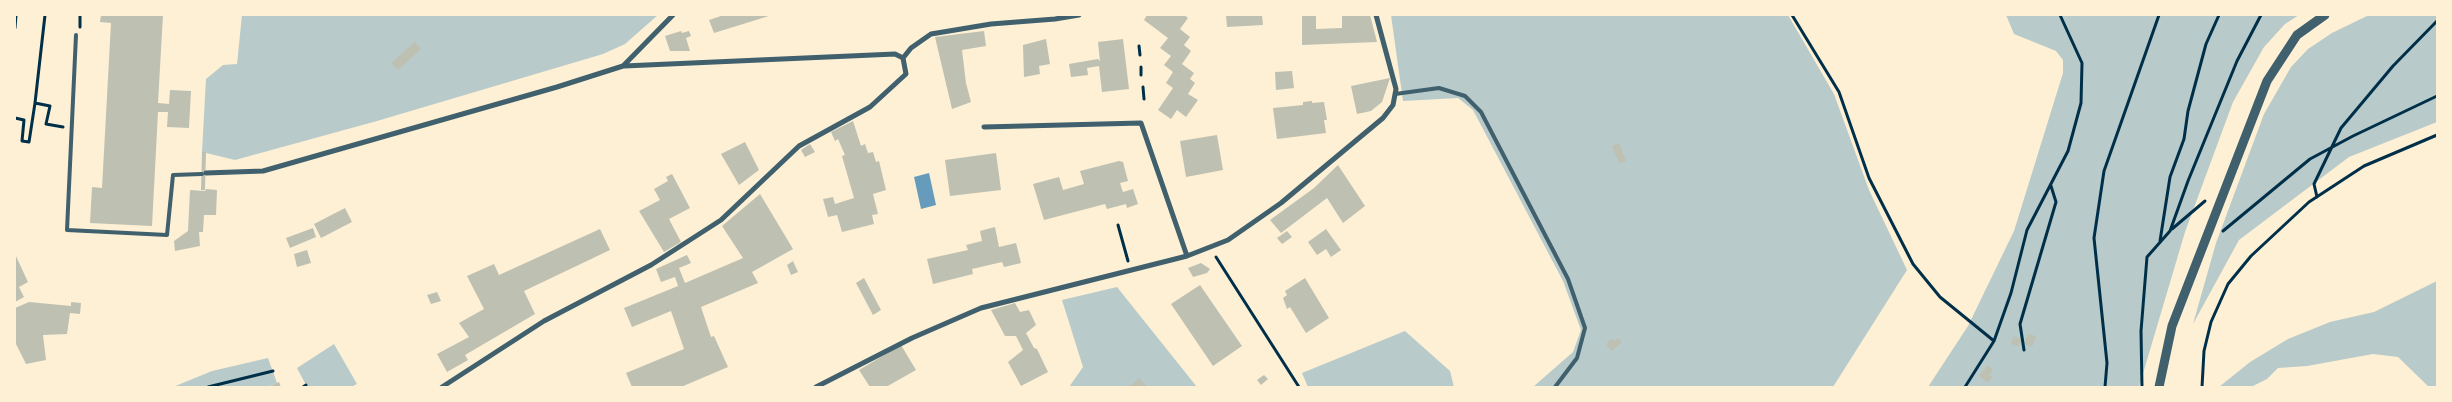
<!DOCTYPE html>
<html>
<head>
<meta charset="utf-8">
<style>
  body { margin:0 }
  #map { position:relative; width:2452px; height:402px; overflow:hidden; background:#fdf0d5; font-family:Raleway,sans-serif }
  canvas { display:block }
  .frame { position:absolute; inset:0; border:16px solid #fdf0d5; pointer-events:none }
</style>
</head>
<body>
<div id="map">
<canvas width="2452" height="402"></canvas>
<div class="frame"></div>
</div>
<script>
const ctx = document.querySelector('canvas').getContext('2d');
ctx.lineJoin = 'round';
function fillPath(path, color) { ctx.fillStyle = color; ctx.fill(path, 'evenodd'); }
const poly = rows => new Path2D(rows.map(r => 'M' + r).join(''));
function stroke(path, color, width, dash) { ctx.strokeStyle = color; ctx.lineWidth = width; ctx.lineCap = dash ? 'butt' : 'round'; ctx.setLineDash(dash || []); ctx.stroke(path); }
fillPath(poly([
  [242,15,658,15,625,44,603,54,377,121,235,160,202,152,206,79,223,65,237,64],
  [1391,15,1788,15,1834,94,1869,190,1907,270,1833,387,1533,387,1573,352,1581,330,1563,281,1473,110,1458,98,1403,101],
  [2006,15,2299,15,2285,24,2264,47,2233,102,2185,232,2139,387,1928,387,1968,326,2014,231,2063,73,2063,60,2056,51,2014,34],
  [2369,15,2437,15,2437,122,2349,157,2239,240,2193,324,2216,243,2264,114,2291,67,2308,49,2332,33],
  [2437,281,2437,387,2429,387,2398,357,2373,354,2307,366,2278,368,2267,379,2251,387,2219,387,2250,362,2288,339,2330,322,2374,312],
  [1117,287,1197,387,1069,387,1083,367,1062,300],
  [1405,331,1450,371,1454,387,1308,387,1302,373],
  [334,344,357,384,351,387,307,387,297,368],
  [268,358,277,383,266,387,173,387,212,371]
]), '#b9caca');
fillPath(poly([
  [929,173,936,205,921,209,914,177]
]), '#669bbc');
fillPath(poly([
  [101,15,163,15,158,103,169,104,170,90,191,91,189,128,167,127,168,112,158,112,152,226,90,223,92,187,102,188,111,23,100,22],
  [724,15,772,15,714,33,709,20],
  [1147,15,1184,15,1188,18,1180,29,1190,37,1184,45,1191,51,1182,64,1194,73,1190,79,1195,83,1188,94,1198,100,1186,117,1177,110,1171,119,1158,110,1173,88,1166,83,1173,72,1164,65,1171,56,1160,48,1168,38,1144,20],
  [1226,15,1262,15,1263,25,1227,27],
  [1302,15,1316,15,1316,29,1342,28,1342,15,1370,15,1377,42,1302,45],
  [681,31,682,33,689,31,691,36,686,38,690,51,670,51,665,36],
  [984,31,986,46,962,50,966,83,971,102,952,109,935,37],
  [1046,39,1050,64,1039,66,1040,74,1024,77,1023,45],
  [1123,39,1129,89,1102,92,1099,66,1087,68,1088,75,1071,77,1069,64,1098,59,1100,61,1098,42],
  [415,42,421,49,398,70,391,63],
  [1292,71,1294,88,1276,90,1275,72],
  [1390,78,1382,102,1371,111,1357,114,1351,86],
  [1312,101,1312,103,1324,102,1327,120,1324,120,1326,133,1277,139,1273,108,1303,105,1303,102],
  [853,121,861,146,865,144,868,153,873,152,876,162,879,161,886,190,873,194,878,214,872,215,874,224,842,232,837,215,828,217,823,199,833,197,835,204,854,198,842,156,845,155,838,139,835,141,831,132],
  [1217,135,1223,170,1186,177,1180,141],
  [745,142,759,170,739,185,721,154],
  [1619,143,1626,161,1619,163,1612,146],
  [810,144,815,152,805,157,801,150],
  [202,152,206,152,205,190,201,190],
  [996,153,1001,190,950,196,945,160],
  [1119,161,1123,162,1128,181,1120,183,1123,192,1133,189,1138,204,1127,208,1126,204,1107,209,1105,204,1044,220,1033,184,1059,177,1063,190,1084,184,1080,171],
  [1338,165,1365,206,1343,223,1327,198,1281,233,1270,220,1314,188],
  [672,174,690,208,669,219,681,242,664,252,639,211,660,200,654,189,668,181,666,177],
  [206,189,217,190,216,215,204,215,203,232,199,232,200,246,175,251,174,241,188,231,190,190,205,191],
  [760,194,793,249,752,272,758,283,701,307,711,337,714,336,728,367,681,387,632,387,626,373,684,349,671,311,632,327,624,308,678,286,675,277,661,282,656,269,687,255,691,263,679,268,685,283,743,258,722,226],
  [345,208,352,222,321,238,314,224],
  [995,227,999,247,1016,243,1021,263,1004,267,1002,262,972,269,973,274,933,284,927,259,968,250,966,245,982,241,980,231],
  [313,228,316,237,290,248,286,238],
  [600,229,610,250,524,291,535,314,465,355,468,360,447,372,437,354,469,337,459,323,484,309,467,276,494,264,499,275],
  [1326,229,1341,250,1331,257,1326,249,1317,255,1308,242],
  [1287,231,1292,237,1282,244,1277,238],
  [307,250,311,263,297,267,294,254],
  [15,254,28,282,19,287,24,297,15,302],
  [793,261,798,272,791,275,787,265],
  [1201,263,1210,269,1207,273,1193,277,1188,268],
  [864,278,881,310,873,315,856,283],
  [1305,278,1329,318,1306,333,1290,307,1287,309,1283,298,1287,295,1285,291],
  [1200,285,1242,346,1213,366,1171,304],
  [437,292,441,301,431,304,427,295],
  [29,302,71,306,71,302,81,303,80,314,70,313,67,334,43,335,46,360,26,364,15,342,15,308],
  [1015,303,1020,312,1029,310,1036,325,1026,333,1034,348,1037,349,1048,372,1021,386,1008,362,1023,350,1016,336,1005,336,991,310],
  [2028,334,2036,336,2032,347,2024,344],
  [2014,336,2021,340,2018,347,2011,343],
  [1618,338,1622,342,1612,351,1606,344,1612,339,1614,341],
  [901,345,916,370,886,387,870,387,859,370],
  [1988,365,1993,370,1989,375,1992,377,1988,383,1979,376],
  [1264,375,1268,379,1261,385,1257,380],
  [1139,378,1147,387,1131,387,1130,386],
  [279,382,281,387,267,387]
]), '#bec0b2');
stroke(poly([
  [45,15,35,103,50,106,46,124,63,127],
  [80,15,80,27],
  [1792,15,1839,92,1869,178,1913,264,1940,297,1994,341],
  [15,28,16,15],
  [1139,46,1140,55],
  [1141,67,1141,75],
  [1143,87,1144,99],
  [15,118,24,120,22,141,29,142,35,103],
  [2317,197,2314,184,2341,128,2393,66,2437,21],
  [1118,225,1128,261],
  [2172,229,2205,201],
  [2223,231,2310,159,2353,136,2437,96],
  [2160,241,2170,177,2184,139,2188,111,2206,44,2219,15],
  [1216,257,1299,387],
  [2024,350,2020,324,2056,202,2051,186],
  [208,387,273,371],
  [303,387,306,385],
  [1965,387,1994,341,2011,293,2027,230,2068,151,2081,103,2082,63,2060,15],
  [2105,387,2107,363,2094,238,2104,171,2159,15],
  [2142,387,2141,331,2147,257,2170,231,2188,181,2237,61,2261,15],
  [2202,387,2204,351,2211,322,2228,284,2251,256,2309,202,2364,166,2437,135]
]), '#003049', 3);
stroke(poly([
  [76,35,67,230,167,235,173,175,202,174],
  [1395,94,1439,88,1465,96,1481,112,1568,279,1585,328,1577,358,1555,387]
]), '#3f606c', 4);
stroke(poly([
  [903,58,911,48,931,34,991,24,1055,19,1079,15],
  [624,66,895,54,903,58],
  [984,127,1141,123,1187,256],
  [206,173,263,171,557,87,623,66,673,15],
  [442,387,544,321,651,265,721,220,799,146,870,107,906,74,903,58],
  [816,387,912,338,981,308,1187,256,1228,240,1281,203,1383,118,1393,105,1396,89,1376,15]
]), '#3f606c', 5);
stroke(poly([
  [2159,387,2172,326,2267,81,2297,35,2325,15]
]), '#3f606c', 9);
</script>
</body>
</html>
